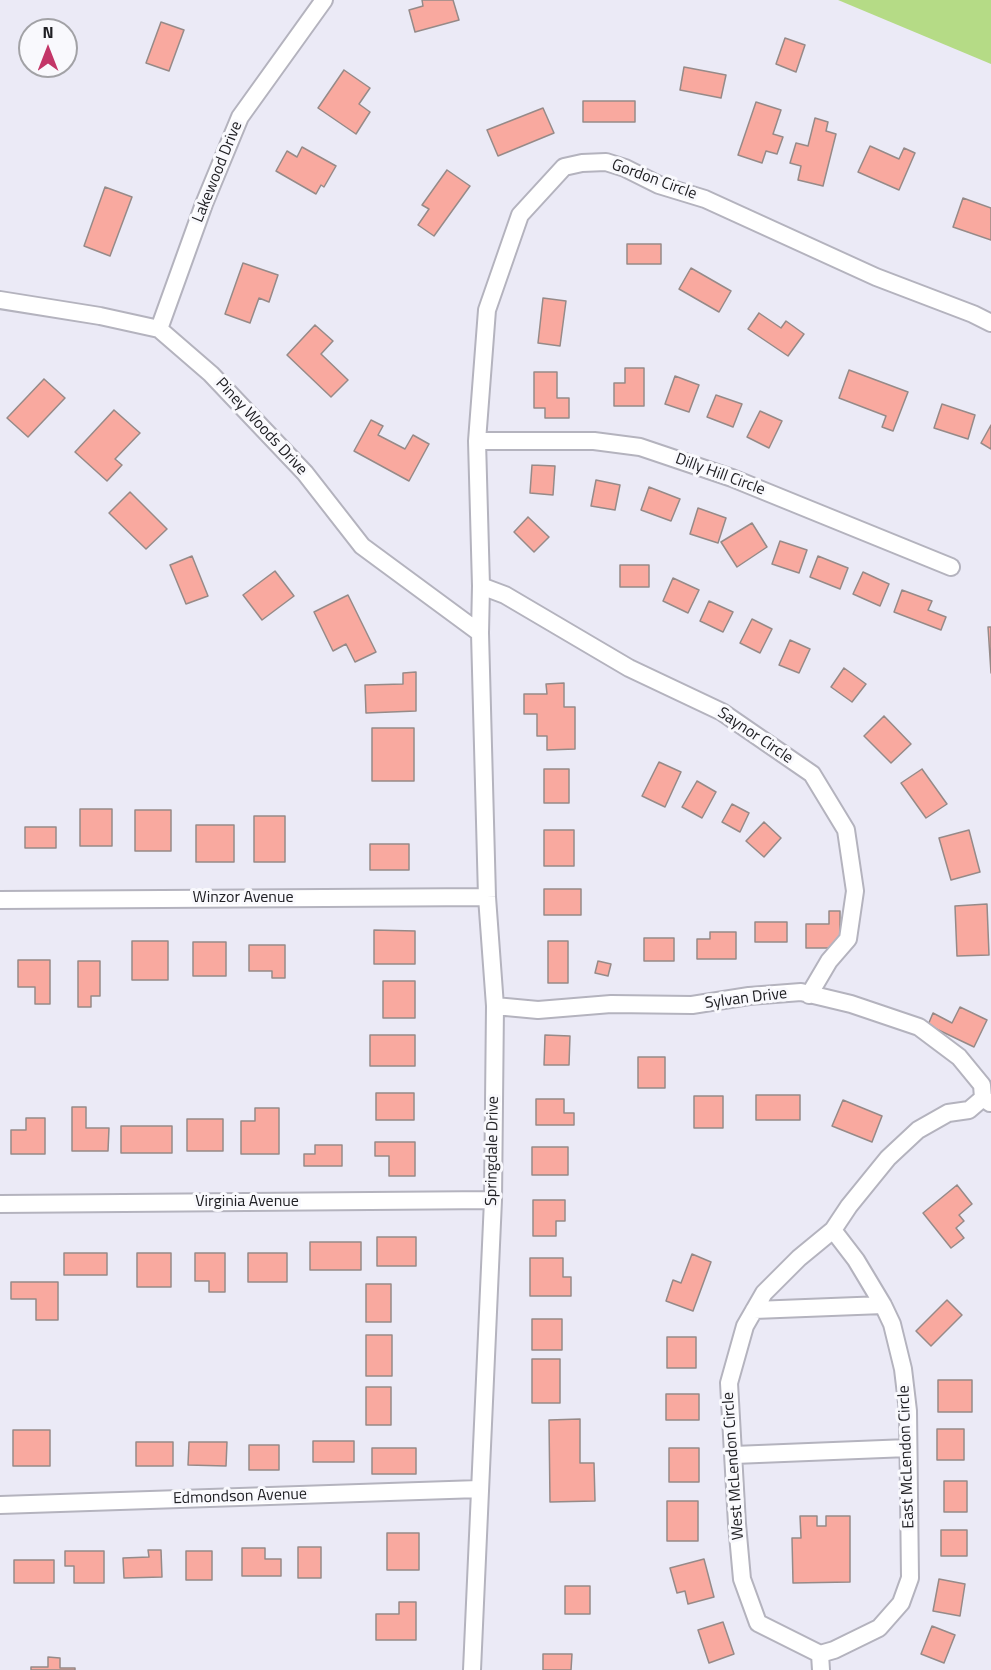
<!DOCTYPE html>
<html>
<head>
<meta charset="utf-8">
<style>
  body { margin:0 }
  #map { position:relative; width:991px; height:1670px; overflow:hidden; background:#ebeaf6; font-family:"Titillium Web",sans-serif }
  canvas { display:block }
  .north { position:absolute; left:18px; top:18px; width:60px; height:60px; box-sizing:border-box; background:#f9f9fd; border:2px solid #a2a2a6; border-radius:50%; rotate:0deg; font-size:16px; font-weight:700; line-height:24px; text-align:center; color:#202024 }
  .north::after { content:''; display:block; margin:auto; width:21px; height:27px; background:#c33668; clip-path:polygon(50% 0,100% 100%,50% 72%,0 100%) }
</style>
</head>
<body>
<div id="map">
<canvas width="991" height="1670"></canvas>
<div class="north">N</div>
</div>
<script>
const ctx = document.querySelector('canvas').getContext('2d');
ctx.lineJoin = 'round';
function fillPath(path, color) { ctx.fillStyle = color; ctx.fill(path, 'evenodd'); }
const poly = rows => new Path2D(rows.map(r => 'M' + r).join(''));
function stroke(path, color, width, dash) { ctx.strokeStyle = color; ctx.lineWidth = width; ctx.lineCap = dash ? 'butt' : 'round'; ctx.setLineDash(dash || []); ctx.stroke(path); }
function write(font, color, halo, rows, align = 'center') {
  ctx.font = font + ' "Titillium Web",sans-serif'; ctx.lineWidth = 6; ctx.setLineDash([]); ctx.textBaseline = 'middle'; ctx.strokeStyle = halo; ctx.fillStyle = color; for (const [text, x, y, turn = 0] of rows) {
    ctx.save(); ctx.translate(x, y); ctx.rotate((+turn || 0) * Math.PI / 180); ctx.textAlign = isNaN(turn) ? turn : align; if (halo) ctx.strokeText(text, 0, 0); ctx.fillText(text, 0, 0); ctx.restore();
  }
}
fillPath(poly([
  [838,0,991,0,991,64]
]), '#b5db86');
const building = poly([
  [422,0,453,0,459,20,415,32,409,10,423,6,422,0],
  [161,22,184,30,169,71,146,63,161,22],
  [785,38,805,45,796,72,776,64,785,38],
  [684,67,726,75,721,98,680,90,684,67],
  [344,70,370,88,359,104,370,112,356,134,318,108,344,70],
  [583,101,635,101,635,122,583,122,583,101],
  [756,102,781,110,773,134,783,137,777,154,766,151,762,163,738,155,756,102],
  [543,108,554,133,498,156,487,130,543,108],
  [815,118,828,122,826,131,836,134,823,186,798,180,801,166,790,163,796,143,808,146,815,118],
  [870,146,899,159,904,148,915,153,899,190,858,172,870,146],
  [302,147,336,166,324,187,321,185,316,194,276,171,287,151,297,157,302,147],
  [447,170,470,186,434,236,418,225,429,209,422,205,447,170],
  [105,187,132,197,110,256,84,246,105,187],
  [963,198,991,208,991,240,953,227,963,198],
  [627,244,661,244,661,264,627,264,627,244],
  [243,263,278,275,269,302,259,298,250,323,225,314,243,263],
  [691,268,731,291,719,312,679,289,691,268],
  [543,298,566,301,560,346,538,343,543,298],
  [759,313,781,328,786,321,804,334,788,356,748,329,759,313],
  [315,325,333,341,321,354,348,380,331,397,287,355,315,325],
  [625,368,644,368,644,406,614,406,614,383,625,383,625,368],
  [849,370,908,392,893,431,882,427,886,416,839,398,849,370],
  [534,372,557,372,557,398,569,398,569,418,545,418,545,408,534,408,534,372],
  [675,376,699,385,689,412,665,404,675,376],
  [44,379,65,398,28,437,7,418,44,379],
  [716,395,742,404,733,427,707,417,716,395],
  [942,404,975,415,968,439,934,428,942,404],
  [114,410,140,433,115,459,122,465,107,481,75,452,114,410],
  [760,411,782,421,769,448,747,437,760,411],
  [371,420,383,426,378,435,405,449,413,435,429,444,409,481,354,451,371,420],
  [991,425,991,449,981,443,991,425],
  [532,465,555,466,553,495,530,493,532,465],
  [596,480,620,485,615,510,591,506,596,480],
  [649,487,680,499,671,521,641,510,649,487],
  [130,492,167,529,146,549,109,513,130,492],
  [698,508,726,518,718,543,690,534,698,508],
  [528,517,549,537,534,552,514,532,528,517],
  [752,523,767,547,737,567,721,542,752,523],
  [780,541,807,550,799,573,772,564,780,541],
  [192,556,208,596,186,604,170,565,192,556],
  [818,556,848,568,840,589,810,577,818,556],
  [620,565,649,565,649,587,620,587,620,565],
  [275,571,294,596,262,620,243,595,275,571],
  [863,572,889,584,880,606,853,594,863,572],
  [673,578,699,590,688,613,663,601,673,578],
  [902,590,932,601,928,610,946,617,941,630,894,612,902,590],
  [348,595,376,652,355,662,346,644,333,651,314,612,348,595],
  [709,601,733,612,723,632,700,621,709,601],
  [752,619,772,629,760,653,740,643,752,619],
  [988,627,991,627,991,673,988,627],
  [790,640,810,649,799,673,779,665,790,640],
  [844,668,866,684,852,702,831,687,844,668],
  [416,672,416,711,366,713,365,685,403,684,403,673,416,672],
  [564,683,564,707,575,707,575,749,547,750,547,736,537,736,537,714,524,714,524,694,547,694,546,684,564,683],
  [884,716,911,744,891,763,864,736,884,716],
  [372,728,414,728,414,781,372,781,372,728],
  [659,762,681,772,665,807,642,796,659,762],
  [544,769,569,769,569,803,544,803,544,769],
  [922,769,947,804,926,818,901,783,922,769],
  [697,781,716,792,702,818,682,807,697,781],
  [732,804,749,813,740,832,722,822,732,804],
  [80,809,112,809,112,846,80,846,80,809],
  [135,810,171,810,171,851,135,851,135,810],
  [254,816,285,816,285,862,254,862,254,816],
  [764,822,781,838,764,857,746,841,764,822],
  [196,825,234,825,234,862,196,862,196,825],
  [25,827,56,827,56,848,25,848,25,827],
  [544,830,574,830,574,866,544,866,544,830],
  [969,830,980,872,951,880,939,838,969,830],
  [370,844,409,844,409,870,370,870,370,844],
  [544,889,581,889,581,915,544,915,544,889],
  [987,904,989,955,957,956,955,906,987,904],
  [829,911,840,911,840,948,806,948,806,924,829,924,829,911],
  [755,922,787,922,787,942,755,942,755,922],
  [374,930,415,931,415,964,374,964,374,930],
  [710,932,736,932,736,959,697,959,697,939,710,939,710,932],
  [644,938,674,938,674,961,644,961,644,938],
  [132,941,168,941,168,980,132,980,132,941],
  [548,941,568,941,568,983,548,983,548,941],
  [193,942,226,942,226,976,193,976,193,942],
  [249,945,285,945,285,978,272,978,272,971,249,971,249,945],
  [18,960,50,960,50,1004,35,1004,35,987,18,987,18,960],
  [78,961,100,961,100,996,91,996,91,1007,78,1007,78,961],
  [598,961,611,964,608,976,595,973,598,961],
  [383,981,415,981,415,1018,383,1018,383,981],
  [960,1007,987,1020,974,1047,928,1025,933,1013,952,1023,960,1007],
  [370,1035,415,1035,415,1066,370,1066,370,1035],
  [545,1035,570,1036,569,1065,544,1065,545,1035],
  [638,1057,665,1057,665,1088,638,1088,638,1057],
  [376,1093,414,1093,414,1120,376,1120,376,1093],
  [756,1095,800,1095,800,1120,756,1120,756,1095],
  [694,1096,723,1096,723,1128,694,1128,694,1096],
  [536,1099,564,1099,564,1113,574,1113,574,1125,536,1125,536,1099],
  [843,1100,882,1116,872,1142,832,1126,843,1100],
  [72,1107,86,1107,86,1128,109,1128,108,1151,72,1151,72,1107],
  [255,1108,279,1108,279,1154,241,1154,241,1121,255,1121,255,1108],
  [26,1118,45,1118,45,1154,11,1154,11,1130,26,1130,26,1118],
  [187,1119,223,1119,223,1151,187,1151,187,1119],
  [121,1126,172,1126,172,1153,121,1153,121,1126],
  [375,1142,415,1142,415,1176,389,1176,389,1156,375,1156,375,1142],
  [315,1145,342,1145,342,1166,304,1166,304,1154,315,1154,315,1145],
  [532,1147,568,1147,568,1175,532,1175,532,1147],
  [957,1185,972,1204,959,1215,964,1221,956,1228,964,1238,951,1248,923,1213,957,1185],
  [533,1200,565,1200,565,1221,556,1221,556,1236,533,1236,533,1200],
  [377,1237,416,1237,416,1266,377,1266,377,1237],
  [310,1242,361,1242,361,1270,310,1270,310,1242],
  [64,1253,107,1253,107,1275,64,1275,64,1253],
  [137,1253,171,1253,171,1287,137,1287,137,1253],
  [195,1253,225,1253,225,1292,209,1292,209,1281,195,1281,195,1253],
  [248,1253,287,1253,287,1282,248,1282,248,1253],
  [692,1254,711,1262,693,1311,666,1301,673,1280,681,1283,692,1254],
  [530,1258,563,1258,563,1277,571,1277,571,1296,530,1296,530,1258],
  [11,1282,58,1282,58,1320,36,1320,36,1299,11,1299,11,1282],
  [366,1284,391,1284,391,1322,366,1322,366,1284],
  [947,1300,962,1315,931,1346,916,1331,947,1300],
  [532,1319,562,1319,562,1350,532,1350,532,1319],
  [366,1335,392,1335,392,1376,366,1376,366,1335],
  [667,1337,696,1337,696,1368,667,1368,667,1337],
  [532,1359,560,1359,560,1403,532,1403,532,1359],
  [938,1380,972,1380,972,1412,938,1412,938,1380],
  [366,1387,391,1387,391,1425,366,1425,366,1387],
  [666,1394,699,1394,699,1420,666,1420,666,1394],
  [580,1419,580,1463,594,1463,595,1501,550,1502,549,1420,580,1419],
  [937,1429,964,1429,964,1460,937,1460,937,1429],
  [13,1430,50,1430,50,1466,13,1466,13,1430],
  [313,1441,354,1441,354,1462,313,1462,313,1441],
  [136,1442,173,1442,173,1466,136,1466,136,1442],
  [189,1442,227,1442,226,1466,188,1465,189,1442],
  [249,1445,279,1445,279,1470,249,1470,249,1445],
  [372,1448,416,1448,416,1474,372,1474,372,1448],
  [669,1448,699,1448,699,1482,669,1482,669,1448],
  [944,1481,967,1481,967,1512,944,1512,944,1481],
  [667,1501,698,1501,698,1541,667,1541,667,1501],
  [800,1516,817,1516,817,1526,826,1526,826,1516,850,1516,850,1582,793,1583,792,1538,801,1538,800,1516],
  [941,1530,967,1530,967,1556,941,1556,941,1530],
  [387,1533,419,1533,419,1570,387,1570,387,1533],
  [298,1547,321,1547,321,1578,298,1578,298,1547],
  [242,1548,265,1548,265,1559,281,1559,281,1576,242,1576,242,1548],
  [148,1550,161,1550,162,1577,124,1578,123,1558,149,1557,148,1550],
  [65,1551,104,1551,104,1583,74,1583,74,1566,65,1566,65,1551],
  [186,1551,212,1551,212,1580,186,1580,186,1551],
  [704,1559,714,1597,688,1604,685,1591,677,1593,670,1568,704,1559],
  [14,1560,54,1560,54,1583,14,1583,14,1560],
  [939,1579,965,1584,960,1616,933,1611,939,1579],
  [565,1586,590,1586,590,1614,565,1614,565,1586],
  [399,1602,416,1602,416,1640,376,1640,376,1614,399,1614,399,1602],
  [723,1622,734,1654,709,1663,698,1630,723,1622],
  [932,1626,955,1635,944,1663,921,1654,932,1626],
  [543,1654,572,1654,571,1670,543,1670,543,1654],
  [48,1657,60,1658,60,1668,75,1668,75,1670,31,1670,31,1667,48,1667,48,1657]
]);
fillPath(building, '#f9a99f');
stroke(building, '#968a88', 1.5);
const minor = poly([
  [0,300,100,316,159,329,211,374,305,473,362,546,480,633],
  [159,329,204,204,240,117,324,0],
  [477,441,594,441,640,447,732,478,951,567],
  [481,586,505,595,629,668,722,712,812,774,846,830,855,891,848,939,829,961,809,995],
  [0,900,487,897],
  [495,1006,538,1010,611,1004,692,1005,749,996,801,992,851,1004,919,1027,959,1057,982,1085,983,1098,990,1103],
  [0,1204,493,1200],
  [754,1310,883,1305],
  [734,1455,908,1448],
  [0,1505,479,1489],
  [820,1654,758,1623,742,1579,737,1524,729,1383,745,1326,764,1293,799,1258,833,1230,849,1206,888,1158,918,1130,948,1113,969,1110,983,1098],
  [820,1654,834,1650,879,1628,901,1603,910,1578,908,1411,903,1369,892,1324,883,1305,856,1260,833,1230],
  [820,1654,821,1670],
  [472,1670,493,1200,495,1006,487,897,480,633,481,586,477,441,487,310,520,215,564,167,582,163,606,162,625,168,659,185,705,199,876,277,973,314,991,323]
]);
stroke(minor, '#b4b3be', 20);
stroke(minor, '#fff', 16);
write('16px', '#202024', '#f9f9fd', [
  ["Lakewood Drive",218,172,-68],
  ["Gordon Circle",654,180,20],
  ["Piney Woods Drive",261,427,47],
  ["Dilly Hill Circle",720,475,20],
  ["Saynor Circle",755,736,34],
  ["Winzor Avenue",243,898],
  ["Sylvan Drive",746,999,-7],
  ["Springdale Drive",493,1151,-89],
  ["Virginia Avenue",247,1202],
  ["East McLendon Circle",907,1457,-92],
  ["West McLendon Circle",734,1466,-94],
  ["Edmondson Avenue",240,1497,-2]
]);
</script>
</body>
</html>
